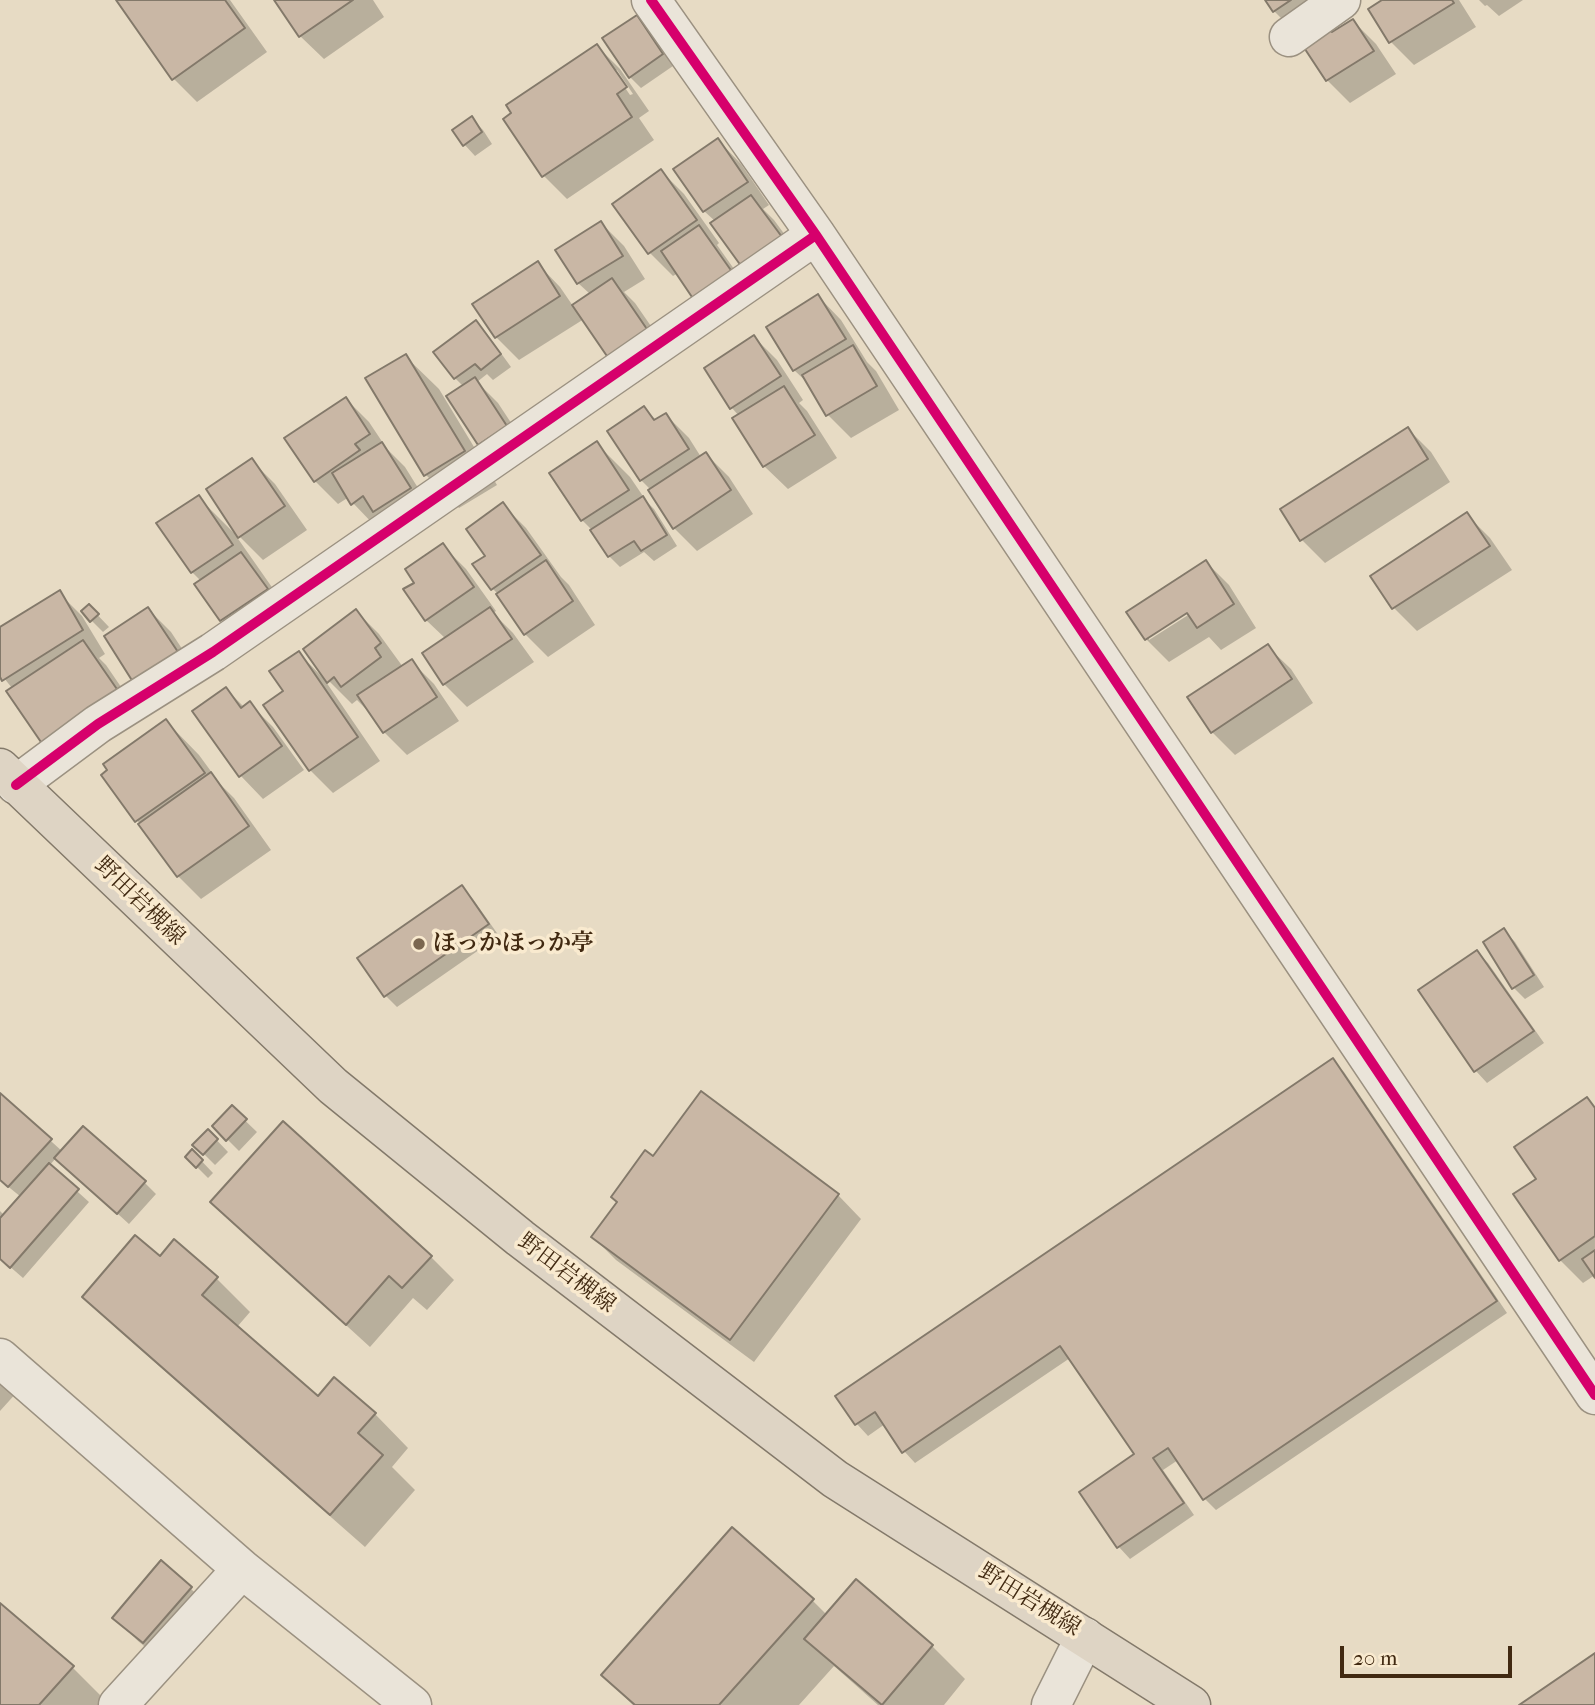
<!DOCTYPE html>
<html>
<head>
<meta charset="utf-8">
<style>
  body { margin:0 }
  #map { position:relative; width:1595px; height:1705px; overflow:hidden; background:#e7dbc4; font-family:"IM FELL French Canon",serif }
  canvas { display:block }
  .scale { position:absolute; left:1340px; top:1646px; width:172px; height:32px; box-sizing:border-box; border:4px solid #412911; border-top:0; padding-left:9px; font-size:21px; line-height:24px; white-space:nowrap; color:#412911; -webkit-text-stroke:5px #f9eacf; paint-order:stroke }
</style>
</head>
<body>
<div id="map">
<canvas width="1595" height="1705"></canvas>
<div class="scale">20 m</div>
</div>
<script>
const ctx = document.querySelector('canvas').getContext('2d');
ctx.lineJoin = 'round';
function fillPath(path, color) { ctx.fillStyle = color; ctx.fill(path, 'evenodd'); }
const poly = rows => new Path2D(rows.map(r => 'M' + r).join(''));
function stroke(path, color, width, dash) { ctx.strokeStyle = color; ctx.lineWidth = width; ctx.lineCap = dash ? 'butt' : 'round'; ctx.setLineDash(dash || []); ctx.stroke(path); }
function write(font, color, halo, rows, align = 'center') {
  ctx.font = font + ' "IM FELL French Canon","Noto Serif JP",serif'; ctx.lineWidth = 7; ctx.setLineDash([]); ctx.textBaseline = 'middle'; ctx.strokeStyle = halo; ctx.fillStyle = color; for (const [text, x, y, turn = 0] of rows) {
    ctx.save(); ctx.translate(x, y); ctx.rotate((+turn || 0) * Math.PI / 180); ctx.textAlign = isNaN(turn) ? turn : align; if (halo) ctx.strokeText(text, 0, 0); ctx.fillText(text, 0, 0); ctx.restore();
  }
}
fillPath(poly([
  [118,0,230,0,267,52,197,102,174,79],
  [276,0,373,0,384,17,324,59,300,36],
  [1267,0,1341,0,1297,34,1274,11],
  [1385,0,1459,0,1476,27,1414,65,1391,42],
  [1479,0,1523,0,1499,16,1487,5,1485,6],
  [637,17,648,28,673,66,641,88,630,77],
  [1353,21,1376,44,1396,74,1350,103,1327,80,1324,22,1335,32],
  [597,46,620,69,649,111,639,118,654,140,567,199,544,176],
  [613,70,617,70,633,94,630,95],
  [471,118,483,130,492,144,475,156,464,144],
  [718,140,741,164,769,205,763,209,774,220,807,265,768,292,745,269,716,222,704,211],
  [661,171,684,194,719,243,717,245,756,300,721,325,698,302,678,273,673,276,650,253,615,204],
  [601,223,624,246,645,279,624,292,635,303,673,358,636,384,613,361,584,319,519,360,496,337,537,263,560,287,573,306,590,294,578,283],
  [818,296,841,320,867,362,876,371,899,410,851,438,828,415,811,386,794,370],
  [476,323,487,334,511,367,493,380,487,374,477,382,498,403,529,450,480,444,449,396,464,387,455,378],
  [754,337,777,360,803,400,799,403,807,411,837,458,788,489,764,466,739,416,732,408,706,368],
  [405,356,439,389,497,485,459,508,426,475],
  [346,399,369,422,387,449,405,467,433,512,376,527,353,503,349,497,338,504,315,481],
  [644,408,657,421,666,415,689,438,701,457,706,454,729,477,753,514,697,551,674,528,651,490,641,480],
  [1408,429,1431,452,1450,482,1325,563,1302,540,1282,510],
  [596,443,630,477,647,502,654,509,677,546,654,561,644,552,620,567,609,556,593,531,582,520,551,473],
  [252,461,275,484,307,530,263,560,238,535],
  [198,497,234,533,290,613,245,643,222,620,196,584,201,581,192,572],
  [503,505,526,528,561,577,569,585,595,625,548,657,525,634,499,595,493,589,487,556],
  [1467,515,1490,538,1512,570,1417,631,1394,608,1372,576],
  [443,546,466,569,496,611,493,613,513,633,534,662,467,707,444,684,446,639,426,620],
  [1206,562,1229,585,1256,628,1221,650,1209,637,1169,662,1146,639,1128,612],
  [1194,607,1196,610,1149,640,1149,635],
  [59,593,82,616,105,654,99,658,106,665,143,719,68,767,12,688,0,673,0,629],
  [89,606,109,627,103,632,83,612],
  [148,609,171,632,200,676,158,704],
  [356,611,379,634,403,667,411,661,434,684,459,721,407,755,384,732,368,707,366,709,357,700,352,704,326,678],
  [1267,646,1291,669,1313,703,1235,755,1212,732],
  [299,653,324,679,380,761,333,793,310,770],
  [226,689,245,708,250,704,273,727,304,770,263,799,240,775],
  [166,721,199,755,221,785,234,798,271,850,201,899,178,876,104,775],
  [462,888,473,899,499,936,397,1007,385,995],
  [1504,930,1515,942,1544,987,1525,999,1514,988,1485,942],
  [1477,952,1488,963,1544,1043,1487,1083,1476,1071,1420,990],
  [1333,1061,1344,1072,1507,1313,1216,1510,1205,1499,1178,1460,1163,1470,1194,1515,1130,1559,1119,1547,1082,1492,1136,1455,1070,1358,915,1463,904,1451,885,1424,868,1436,857,1424,838,1396],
  [702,1093,838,1195,861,1219,754,1362,616,1260,593,1237],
  [0,1095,63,1152,145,1183,156,1194,129,1224,56,1158,49,1166,89,1202,23,1278,0,1258,0,1211,5,1216,21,1197,0,1180],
  [1587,1099,1595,1107,1595,1275,1583,1283,1560,1260,1539,1180],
  [232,1108,257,1132,239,1151,214,1126],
  [208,1131,228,1152,215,1165,195,1145],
  [192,1151,213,1173,208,1178,187,1157],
  [235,1224,431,1257,454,1280,427,1310,413,1298,370,1347],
  [160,1259,216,1278,250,1312,237,1327,318,1398,375,1414,408,1448,392,1467,415,1490,365,1547,118,1330,84,1297],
  [0,1373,18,1391,0,1411],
  [190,1588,214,1611,167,1665,138,1641,115,1618],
  [812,1600,827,1615,932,1646,965,1679,944,1705,878,1705,834,1666,799,1705,633,1705,603,1675],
  [0,1605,73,1668,110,1705,0,1705]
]), '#0003');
const building = poly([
  [116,0,225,0,245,28,172,80,116,0],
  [274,0,353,0,299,37,274,0],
  [1265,0,1291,0,1273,12,1265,0],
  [1382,0,1452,0,1454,3,1389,43,1368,9,1382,0],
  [637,15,663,54,629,78,602,38,637,15],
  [1324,19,1332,32,1353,19,1374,51,1326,81,1297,37,1324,19],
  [597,44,627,87,617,94,632,117,542,177,503,119,511,113,506,105,597,44],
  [472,116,482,132,463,146,452,130,472,116],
  [718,138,748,182,703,212,673,169,718,138],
  [661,169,697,220,648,254,612,204,661,169],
  [751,195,785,241,744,270,710,223,751,195],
  [601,221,623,256,577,284,555,250,601,221],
  [699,225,735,276,696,303,661,251,699,225],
  [538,261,560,296,495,338,472,304,538,261],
  [612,278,651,335,611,362,572,305,612,278],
  [818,294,846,339,793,371,766,327,818,294],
  [476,320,501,354,481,370,475,364,454,379,433,352,476,320],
  [754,335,781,376,730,409,704,368,754,335],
  [853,345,877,386,826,416,802,375,853,345],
  [406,354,465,451,424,476,365,378,406,354],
  [475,377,507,426,478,445,446,396,475,377],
  [784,386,815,435,763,467,732,418,784,386],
  [346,397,370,434,355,444,360,450,314,482,284,438,346,397],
  [644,406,654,420,666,413,689,449,640,481,607,431,644,406],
  [1408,427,1428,459,1300,541,1280,509,1408,427],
  [597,441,629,490,581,521,549,473,597,441],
  [382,442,411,488,373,512,363,496,351,505,332,473,382,442],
  [706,452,731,490,673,529,648,490,706,452],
  [252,458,285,506,238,538,206,489,252,458],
  [199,495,233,545,191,573,156,523,199,495],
  [643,496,667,535,641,551,634,541,608,557,590,530,643,496],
  [503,502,541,555,491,590,472,564,485,556,466,529,503,502],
  [1467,512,1490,546,1392,609,1370,576,1467,512],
  [443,543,474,587,425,621,403,589,414,583,405,569,443,543],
  [241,552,268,589,220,621,194,584,241,552],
  [546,560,573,601,524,635,496,594,546,560],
  [1206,560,1234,604,1197,628,1187,613,1145,640,1126,612,1206,560],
  [60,590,83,630,2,681,0,677,0,627,60,590],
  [89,604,99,614,90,622,81,611,89,604],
  [148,607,178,652,133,682,104,636,148,607],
  [490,607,512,639,443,685,422,653,490,607],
  [356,609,381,643,375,648,381,657,341,687,334,677,327,683,303,649,356,609],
  [83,640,121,695,43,745,6,691,83,640],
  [1268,644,1292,679,1211,733,1187,697,1268,644],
  [299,651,358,737,309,771,263,705,283,691,269,671,299,651],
  [412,659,437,697,383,733,357,695,412,659],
  [226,687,241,708,250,701,282,746,239,777,192,711,226,687],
  [166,719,205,773,135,822,101,775,107,770,103,764,166,719],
  [211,772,249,826,177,877,138,824,211,772],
  [462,885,489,924,384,997,357,958,462,885],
  [1504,928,1534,975,1512,989,1483,942,1504,928],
  [1477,950,1534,1031,1474,1072,1418,990,1477,950],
  [1333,1058,1497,1301,1203,1500,1168,1448,1153,1458,1184,1503,1117,1548,1079,1492,1134,1454,1060,1346,902,1453,875,1412,855,1425,835,1396,1333,1058],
  [701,1091,839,1194,730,1340,591,1237,617,1202,611,1197,645,1150,653,1156,701,1091],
  [0,1093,52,1139,8,1187,0,1180,0,1093],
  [1587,1097,1595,1108,1595,1236,1559,1261,1513,1194,1536,1179,1514,1147,1587,1097],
  [232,1105,247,1119,226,1141,212,1126,232,1105],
  [283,1121,432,1256,402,1288,389,1276,346,1325,210,1202,283,1121],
  [83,1126,146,1181,117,1214,54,1158,83,1126],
  [208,1129,218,1139,203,1155,192,1145,208,1129],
  [192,1149,203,1160,196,1168,185,1157,192,1149],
  [49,1163,79,1189,10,1268,0,1259,0,1218,49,1163],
  [135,1235,160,1256,174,1239,218,1277,202,1295,318,1396,334,1377,376,1413,358,1433,383,1455,330,1515,82,1297,135,1235],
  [1595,1250,1595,1278,1582,1259,1595,1250],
  [732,1527,814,1599,719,1705,635,1705,601,1675,732,1527],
  [161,1560,192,1587,143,1643,112,1618,161,1560],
  [856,1579,933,1645,882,1705,804,1639,856,1579],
  [0,1603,74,1666,39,1705,0,1705,0,1603],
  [1595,1653,1595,1705,1519,1705,1595,1653]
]);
fillPath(building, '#c9b7a5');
stroke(building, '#83796a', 2);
const minor = poly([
  [651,0,816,235,1595,1395],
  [1289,37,1341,0],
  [16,785,98,724,213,652,816,235],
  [0,1358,242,1569,412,1705],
  [118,1705,242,1569],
  [1051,1705,1085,1637]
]);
const major = poly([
  [0,768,333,1086,520,1238,835,1479,1191,1705]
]);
stroke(minor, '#9b9181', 41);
stroke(major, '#83796a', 41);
stroke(minor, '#eae4d9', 38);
stroke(major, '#ded4c4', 38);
stroke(poly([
  [651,0,816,235,1595,1395],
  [16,785,98,724,213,652,816,235]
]), '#d6006c', 10);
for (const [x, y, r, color] of [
  [419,944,7,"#7b6750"]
]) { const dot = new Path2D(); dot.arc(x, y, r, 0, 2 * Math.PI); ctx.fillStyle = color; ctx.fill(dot); stroke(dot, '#f9eacf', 2.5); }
write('23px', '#412911', '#f9eacf', [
  ["野田岩槻線",139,902,44],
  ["野田岩槻線",566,1274,37],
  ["野田岩槻線",1029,1601,32]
]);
write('bold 23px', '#412911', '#f9eacf', [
  ["ほっかほっか亭",433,944]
], 'left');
</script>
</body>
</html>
